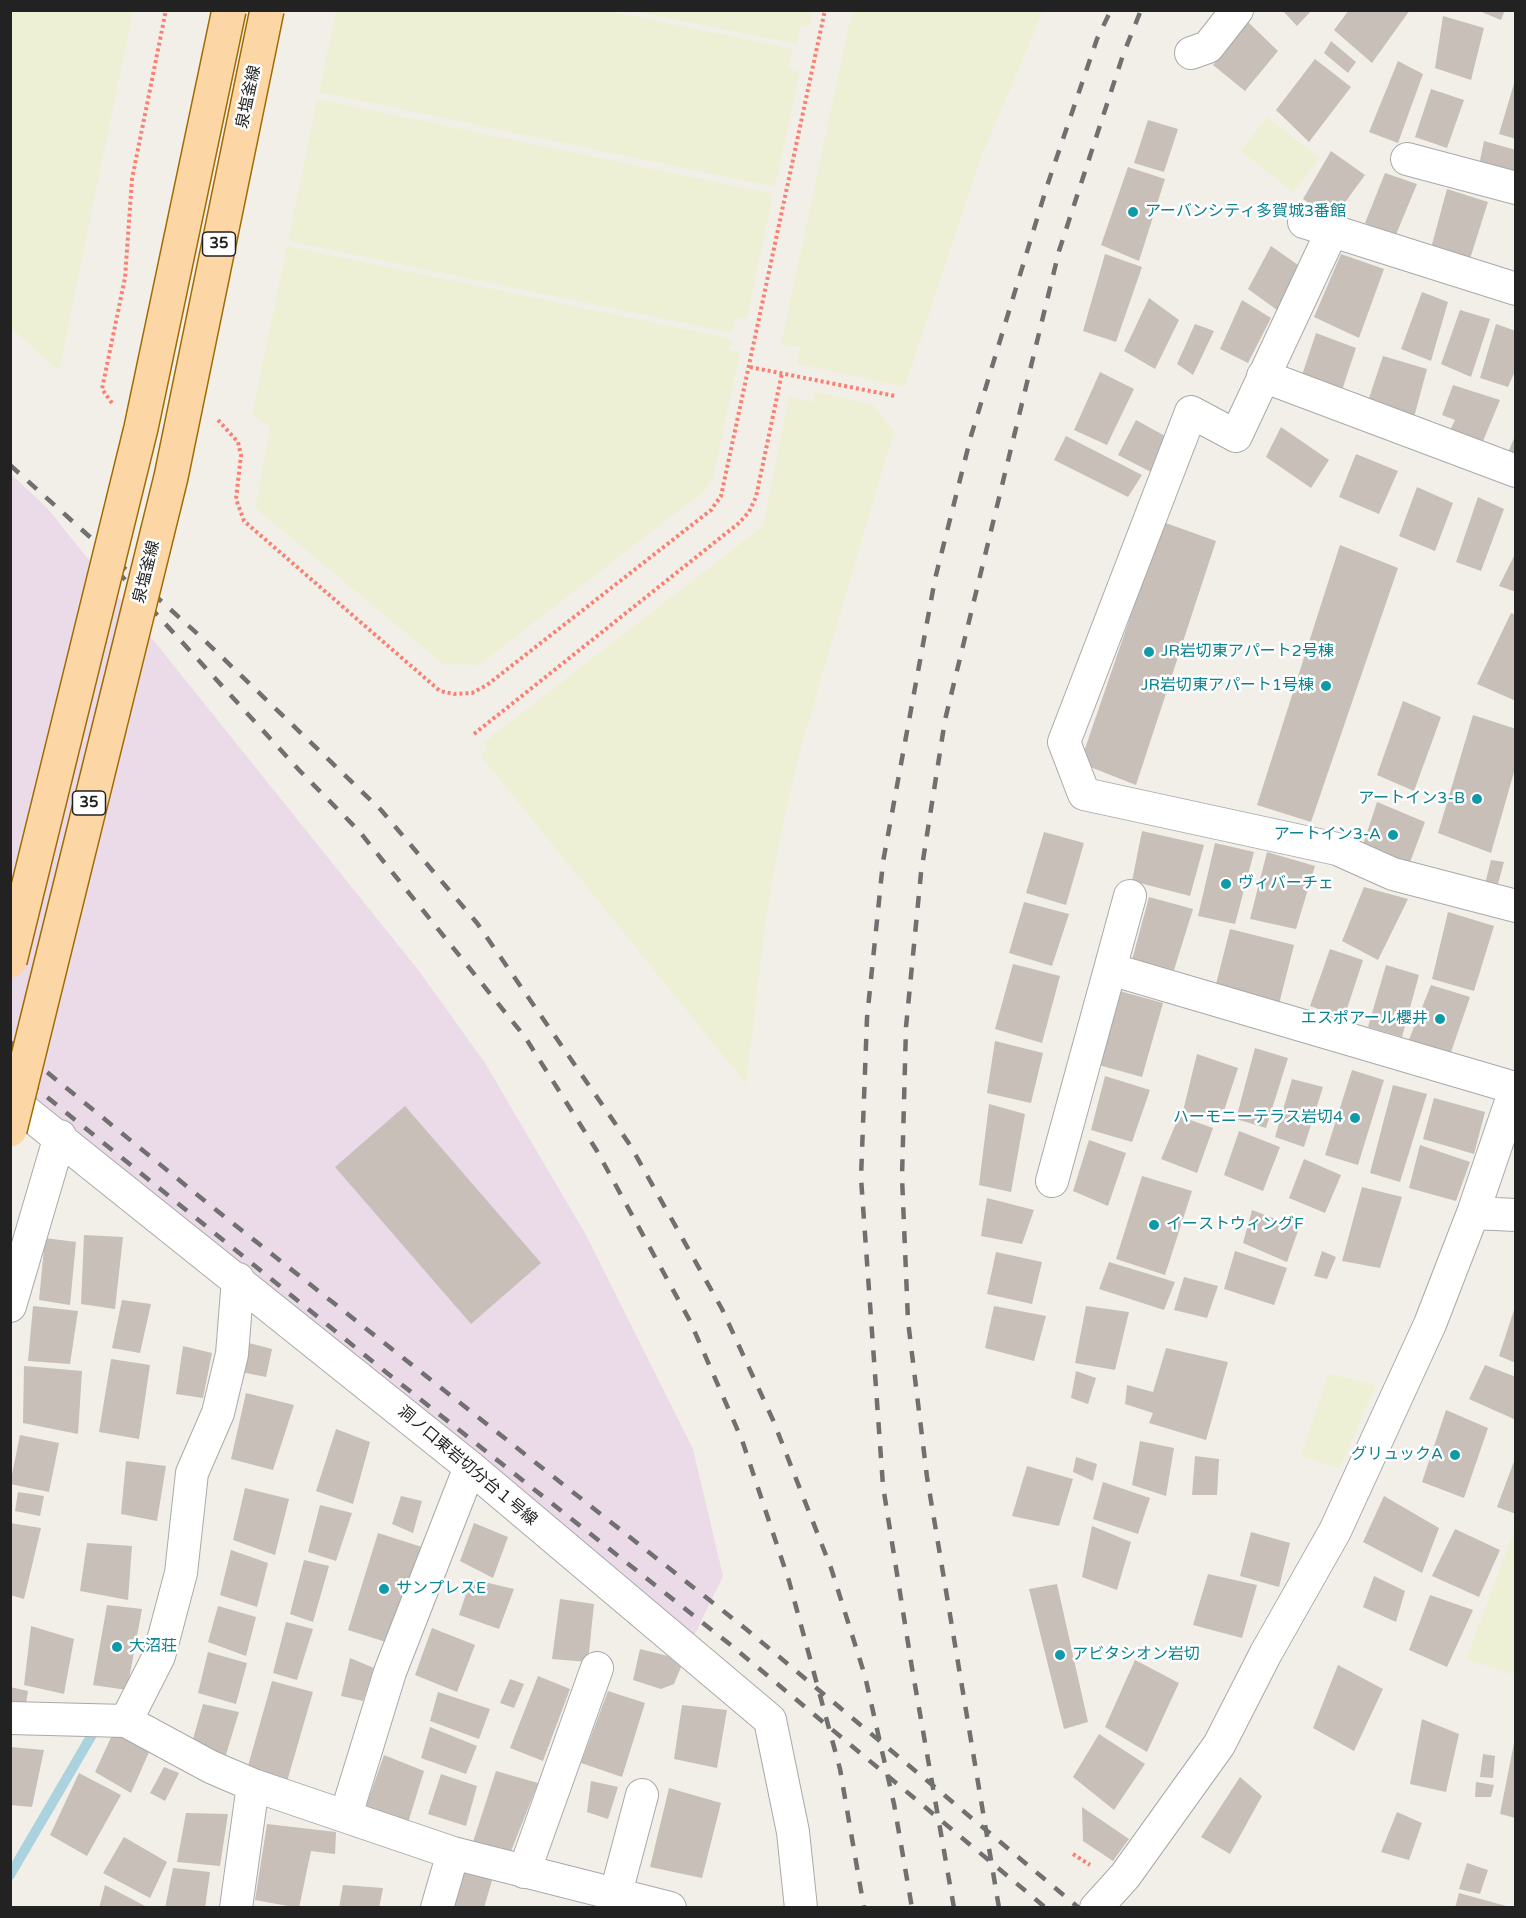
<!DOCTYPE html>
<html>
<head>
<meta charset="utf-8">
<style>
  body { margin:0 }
  #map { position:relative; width:1526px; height:1918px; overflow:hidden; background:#f2efe9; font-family:"Varela Round",sans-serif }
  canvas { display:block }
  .frame { position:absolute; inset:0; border:12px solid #222; pointer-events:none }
</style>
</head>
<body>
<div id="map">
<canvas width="1526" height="1918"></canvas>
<div class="frame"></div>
</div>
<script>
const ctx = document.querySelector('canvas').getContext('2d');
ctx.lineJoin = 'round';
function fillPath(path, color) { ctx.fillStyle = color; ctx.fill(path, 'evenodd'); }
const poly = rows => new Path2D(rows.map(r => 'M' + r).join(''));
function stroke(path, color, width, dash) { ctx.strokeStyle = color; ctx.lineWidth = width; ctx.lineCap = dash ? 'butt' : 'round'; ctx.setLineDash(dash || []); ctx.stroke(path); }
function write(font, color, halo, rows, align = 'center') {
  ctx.font = font + ' "Varela Round","Noto Sans JP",sans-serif'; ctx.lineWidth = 5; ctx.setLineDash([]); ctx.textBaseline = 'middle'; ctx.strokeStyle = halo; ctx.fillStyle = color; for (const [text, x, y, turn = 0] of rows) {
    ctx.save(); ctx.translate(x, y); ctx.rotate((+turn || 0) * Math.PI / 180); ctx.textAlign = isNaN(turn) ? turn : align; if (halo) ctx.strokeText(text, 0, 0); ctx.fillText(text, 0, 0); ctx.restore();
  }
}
fillPath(poly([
  [10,473,48,509,419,971,485,1063,586,1235,693,1449,723,1576,694,1636,11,1087]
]), '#ebdbe8');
fillPath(poly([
  [11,10,133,11,59,371,11,328],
  [336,10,609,11,793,49,788,69,800,72,775,187,319,92],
  [633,11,812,11,809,26,801,25,797,44],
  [852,11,1043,11,981,158,905,387,797,364,800,348,781,344],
  [317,99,773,194,747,319,736,317,732,333,288,241],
  [1267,117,1320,158,1293,192,1241,151],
  [287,246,732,339,729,350,740,352,713,479,703,492,479,665,443,664,255,508,270,427,252,415],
  [815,392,872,404,894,431,801,747,782,828,767,911,746,1084,480,755,488,749,484,742,763,526,789,396,812,402],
  [1328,1374,1376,1385,1339,1469,1301,1456],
  [1515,1528,1515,1675,1466,1659]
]), '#eef0d5');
stroke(poly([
  [10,1875,96,1728]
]), '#aad3df', 10);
fillPath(poly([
  [1282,10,1312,10,1297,26],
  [1349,10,1410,10,1372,63,1334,30],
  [1477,10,1505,10,1501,20],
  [1443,16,1484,28,1471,80,1435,68],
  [1248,22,1278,51,1245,91,1213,65],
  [1331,41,1356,62,1348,73,1324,53],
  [1315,59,1351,87,1309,142,1276,110],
  [1398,61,1423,74,1398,143,1369,132],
  [1516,77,1516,139,1499,134],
  [1431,89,1464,100,1447,148,1415,137],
  [1148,120,1178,129,1164,172,1134,163],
  [1484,141,1516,150,1516,180,1478,170],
  [1331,151,1365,175,1333,219,1303,199],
  [1128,167,1165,179,1139,261,1101,245],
  [1385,173,1417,184,1395,237,1365,223],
  [1447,189,1488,202,1469,262,1431,248],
  [1271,246,1301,267,1277,310,1248,289],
  [1105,254,1142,267,1116,342,1083,331],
  [1341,254,1384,269,1359,338,1314,317],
  [1422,292,1448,302,1431,361,1401,349],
  [1149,298,1179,320,1155,369,1124,351],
  [1242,300,1271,318,1248,363,1220,349],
  [1460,310,1490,319,1471,377,1441,364],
  [1195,324,1214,331,1193,375,1177,364],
  [1496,324,1516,331,1516,369,1508,387,1480,378],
  [1316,333,1356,348,1342,390,1302,375],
  [1383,356,1427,369,1413,421,1367,404],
  [1100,372,1134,389,1107,445,1074,430],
  [1453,385,1500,400,1481,446,1448,434,1455,420,1442,415],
  [1136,420,1165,436,1151,472,1118,455],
  [1281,427,1329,460,1311,488,1266,457],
  [1516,434,1516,456,1508,452],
  [1066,436,1142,475,1128,497,1054,460],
  [1356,454,1398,471,1379,514,1339,497],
  [1417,487,1453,503,1435,551,1399,536],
  [1478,497,1504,509,1481,571,1456,562],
  [1163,522,1216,541,1136,785,1080,763],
  [1340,545,1398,568,1311,822,1257,805],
  [1516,552,1516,592,1499,586],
  [1511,613,1516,615,1516,701,1477,684],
  [1403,701,1441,717,1414,791,1377,775],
  [1473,715,1516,729,1516,765,1491,853,1438,833],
  [1377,802,1425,822,1409,865,1362,848],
  [1142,831,1204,845,1190,896,1132,881],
  [1044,832,1084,843,1066,905,1026,893],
  [1215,843,1254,852,1235,924,1198,916],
  [1267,852,1315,866,1296,929,1250,919],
  [1491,860,1504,862,1496,891,1484,888],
  [1364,887,1408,899,1378,960,1342,941],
  [1149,897,1193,909,1174,970,1132,960],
  [1024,902,1069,914,1052,966,1009,953],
  [1448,912,1494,926,1474,991,1432,979],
  [1230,929,1294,945,1279,1004,1215,988],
  [1330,949,1363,960,1344,1018,1310,1006],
  [1013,964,1060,976,1042,1043,995,1029],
  [1386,965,1419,975,1402,1037,1368,1027],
  [1431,985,1470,997,1450,1055,1408,1042],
  [1116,990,1163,1003,1142,1077,1095,1064],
  [995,1041,1043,1053,1031,1103,987,1093],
  [1255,1048,1288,1058,1266,1128,1236,1119],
  [1197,1054,1238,1068,1220,1123,1183,1111],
  [1352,1070,1384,1080,1358,1165,1325,1155],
  [1105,1076,1150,1090,1132,1142,1091,1130],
  [1292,1079,1323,1087,1304,1147,1275,1137],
  [1393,1085,1427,1094,1400,1182,1370,1173],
  [1434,1098,1485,1112,1474,1154,1423,1139],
  [989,1104,1025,1114,1011,1192,979,1185],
  [405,1106,541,1263,471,1324,335,1167],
  [1179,1116,1213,1128,1197,1173,1161,1159],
  [1239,1131,1280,1147,1263,1191,1224,1175],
  [1089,1140,1126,1153,1108,1206,1073,1191],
  [1420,1145,1470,1162,1456,1201,1409,1188],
  [1304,1159,1341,1175,1325,1213,1289,1198],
  [1142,1176,1192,1191,1165,1275,1116,1259],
  [1362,1187,1402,1197,1380,1268,1342,1261],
  [987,1198,1034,1210,1022,1244,981,1236],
  [1252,1210,1299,1228,1287,1262,1243,1243],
  [84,1235,123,1237,115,1309,81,1304],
  [45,1238,76,1242,70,1305,39,1300],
  [1235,1251,1287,1268,1274,1305,1224,1289],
  [1322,1251,1336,1257,1327,1279,1314,1276],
  [996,1252,1042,1262,1032,1304,987,1294],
  [1109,1262,1175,1282,1164,1310,1099,1289],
  [1184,1277,1218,1286,1207,1318,1174,1310],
  [122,1300,151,1304,140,1353,112,1348],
  [33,1306,78,1311,70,1364,28,1361],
  [994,1306,1046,1316,1034,1361,985,1348],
  [1086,1306,1129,1312,1115,1370,1075,1363],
  [1515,1307,1516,1308,1516,1363,1499,1356],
  [245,1342,272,1349,266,1377,241,1372],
  [183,1346,212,1353,203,1398,176,1394],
  [1166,1348,1228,1362,1206,1440,1149,1423,1153,1413,1125,1404,1127,1385,1153,1392],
  [111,1359,150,1365,139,1439,99,1432],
  [1485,1365,1516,1377,1516,1420,1469,1399],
  [24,1366,82,1371,78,1434,23,1423],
  [1076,1371,1096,1378,1088,1404,1071,1398],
  [246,1393,294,1405,273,1470,231,1459],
  [1446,1410,1488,1428,1464,1498,1422,1482],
  [336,1429,370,1442,353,1504,316,1491],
  [20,1435,59,1443,49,1492,10,1484],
  [1140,1441,1174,1448,1166,1496,1132,1485],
  [1195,1456,1219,1459,1217,1495,1192,1495],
  [1516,1456,1516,1514,1497,1507],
  [1076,1457,1097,1464,1093,1481,1073,1472],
  [126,1461,166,1466,157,1521,121,1514],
  [1027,1466,1073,1479,1059,1526,1012,1516],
  [1103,1482,1150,1498,1138,1534,1093,1519],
  [245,1488,289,1499,275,1555,233,1540],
  [18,1492,44,1496,40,1516,15,1511],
  [401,1496,422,1501,413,1533,392,1524],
  [1384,1496,1439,1528,1422,1573,1363,1542],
  [320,1505,352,1513,336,1561,308,1552],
  [10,1523,41,1528,24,1599,10,1595],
  [474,1523,508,1537,493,1578,460,1561],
  [1092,1526,1131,1542,1117,1590,1082,1577],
  [1455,1529,1500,1550,1479,1597,1432,1576],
  [1251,1532,1290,1543,1279,1587,1240,1576],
  [378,1533,422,1547,389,1643,348,1630],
  [87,1543,132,1546,128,1600,80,1591],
  [231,1550,268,1563,257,1607,220,1595],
  [304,1560,329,1566,313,1622,290,1614],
  [1208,1574,1257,1585,1242,1638,1193,1625],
  [1374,1576,1405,1591,1396,1622,1363,1607],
  [471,1579,514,1589,499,1629,459,1615],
  [1057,1584,1088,1722,1064,1729,1029,1589],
  [1430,1595,1473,1610,1447,1667,1409,1650],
  [560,1599,594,1604,588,1662,552,1659],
  [107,1605,142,1609,127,1690,93,1685],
  [218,1606,256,1617,246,1656,208,1642],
  [286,1622,313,1629,297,1680,273,1673],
  [31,1626,74,1639,64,1694,24,1685],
  [432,1628,475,1645,457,1692,415,1675],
  [640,1649,668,1656,681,1667,674,1684,661,1689,633,1680],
  [208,1652,247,1663,236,1704,198,1693],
  [350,1658,374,1668,363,1701,341,1696],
  [1135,1660,1179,1683,1147,1752,1105,1727],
  [1338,1665,1383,1689,1354,1751,1313,1728],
  [538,1676,570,1689,543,1761,510,1748],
  [510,1679,524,1684,514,1708,500,1703],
  [272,1681,313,1692,286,1785,246,1773],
  [10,1687,28,1691,25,1710,10,1708],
  [608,1691,645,1703,622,1777,581,1763],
  [438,1692,490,1709,479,1739,430,1721],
  [203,1704,239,1712,224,1761,191,1746],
  [682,1705,727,1710,717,1768,674,1759],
  [1422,1719,1459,1734,1446,1792,1410,1784],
  [430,1727,477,1746,466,1774,421,1758],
  [114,1731,150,1750,131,1793,95,1772],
  [1099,1734,1145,1764,1114,1810,1073,1777],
  [1514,1743,1516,1743,1516,1818,1500,1814],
  [10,1747,44,1750,32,1807,10,1805],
  [1483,1754,1495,1756,1493,1778,1480,1777],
  [384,1755,424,1771,407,1826,364,1812],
  [164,1767,179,1773,165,1801,150,1793],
  [496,1771,538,1783,508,1859,472,1845],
  [79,1773,121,1795,87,1856,50,1835],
  [441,1774,477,1786,466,1826,428,1814],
  [1240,1777,1262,1796,1230,1854,1201,1837],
  [591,1781,618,1787,608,1819,587,1812],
  [1476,1782,1494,1785,1491,1797,1475,1797],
  [669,1788,721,1803,702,1878,650,1867],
  [1082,1807,1129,1839,1113,1861,1083,1841],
  [1397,1812,1422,1823,1409,1860,1381,1852],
  [186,1813,228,1814,220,1866,177,1862],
  [267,1824,336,1832,335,1854,311,1851,299,1908,255,1900],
  [124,1837,167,1862,150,1898,103,1873],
  [1467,1863,1488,1870,1480,1894,1459,1889],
  [173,1868,210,1872,205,1908,165,1908],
  [459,1869,493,1877,484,1908,449,1908],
  [105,1885,149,1908,99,1908],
  [343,1885,383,1888,379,1908,339,1908],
  [1459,1893,1510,1907,1510,1908,1455,1908]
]), '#c7bfb8');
const minor = poly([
  [1191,53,1208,47,1237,10],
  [1407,159,1516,188],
  [1304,222,1516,289],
  [1332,231,1236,436,1191,412,1064,742,1084,794,1337,849,1393,874,1516,906],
  [1263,376,1516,471],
  [1110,969,1515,1088],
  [10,1099,470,1467,770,1720,793,1832,801,1908],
  [1052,1181,1130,896],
  [1473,1213,1516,1215],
  [10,1306,60,1136],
  [10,1718,126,1721,211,1767,253,1785,236,1908],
  [126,1721,159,1656,181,1573,192,1473,218,1413,232,1354,238,1279],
  [253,1785,453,1853,670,1908],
  [346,1815,390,1672,470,1467],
  [524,1872,597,1668],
  [616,1893,642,1795],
  [437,1908,453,1853],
  [1096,1908,1125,1876,1219,1745,1266,1653,1335,1531,1430,1324,1473,1213,1516,1087]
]);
stroke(minor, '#a9a9a9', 34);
stroke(poly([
  [750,367,895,396],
  [112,403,102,389,125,278,132,179,166,10],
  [218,420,238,442,241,455,236,499,244,521,440,691,454,694,472,693,487,685,711,510,721,496,825,10],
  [474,734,739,523,749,512,756,497,782,373],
  [1073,1854,1090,1865]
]), '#fa8072', 4, [3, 3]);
stroke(minor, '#fff', 32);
stroke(poly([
  [10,465,201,637,381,810,477,923,630,1145,722,1309,773,1420,831,1568,865,1676,894,1804,912,1908],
  [117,571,299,770,359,831,525,1037,597,1151,690,1321,742,1440,789,1581,840,1769,864,1908],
  [10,1042,211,1206,746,1629,1079,1908],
  [10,1067,377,1365,732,1646,1046,1908],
  [954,1908,912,1668,883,1486,861,1178,867,1018,883,862,935,579,971,436,1047,186,1097,39,1111,10],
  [999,1908,927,1477,908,1321,902,1177,906,1027,921,873,945,720,1059,251,1123,55,1141,10]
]), '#707070', 4.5, [12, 12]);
const majorBridge = poly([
  [10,961,141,428,229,10],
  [10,1130,171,477,267,10]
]);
stroke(majorBridge, '#a06b00', 36, []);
stroke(majorBridge, '#fcd6a4', 33);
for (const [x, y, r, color] of [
  [1133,212,6,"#0f9aa8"],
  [1149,652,6,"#0f9aa8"],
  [1326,686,6,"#0f9aa8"],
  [1477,799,6,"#0f9aa8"],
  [1393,835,6,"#0f9aa8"],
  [1226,884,6,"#0f9aa8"],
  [1440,1019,6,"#0f9aa8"],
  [1355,1118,6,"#0f9aa8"],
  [1154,1225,6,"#0f9aa8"],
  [1455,1455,6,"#0f9aa8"],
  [384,1589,6,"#0f9aa8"],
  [117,1647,6,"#0f9aa8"],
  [1060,1655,6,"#0f9aa8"]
]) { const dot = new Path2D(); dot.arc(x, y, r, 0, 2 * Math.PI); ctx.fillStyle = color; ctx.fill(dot); stroke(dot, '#fff', 2); }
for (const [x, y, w] of [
  [219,244,33],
  [89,803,33]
]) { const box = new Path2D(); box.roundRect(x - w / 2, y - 12, w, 24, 4.5); ctx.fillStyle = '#fff'; ctx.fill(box); stroke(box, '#222', 1.5); }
write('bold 15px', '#222', null, [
  ["35",219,244],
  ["35",89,803]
]);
write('16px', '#222', '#fff', [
  ["泉塩釜線",249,97,-78],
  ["泉塩釜線",147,572,-76],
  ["洞ノ口東岩切分台１号線",467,1466,40]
]);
write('16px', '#0d838f', '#fff', [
  ["アーバンシティ多賀城3番館",1145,212],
  ["JR岩切東アパート2号棟",1161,652],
  ["JR岩切東アパート1号棟",1314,686,"right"],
  ["アートイン3-B",1465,799,"right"],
  ["アートイン3-A",1381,835,"right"],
  ["ヴィバーチェ",1238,884],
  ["エスポアール櫻井",1428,1019,"right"],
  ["ハーモニーテラス岩切4",1343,1118,"right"],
  ["イーストウィングF",1166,1225],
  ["グリュックA",1443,1455,"right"],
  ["サンプレスE",396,1589],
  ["大沼荘",129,1647],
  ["アビタシオン岩切",1072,1655]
], 'left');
</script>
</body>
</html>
